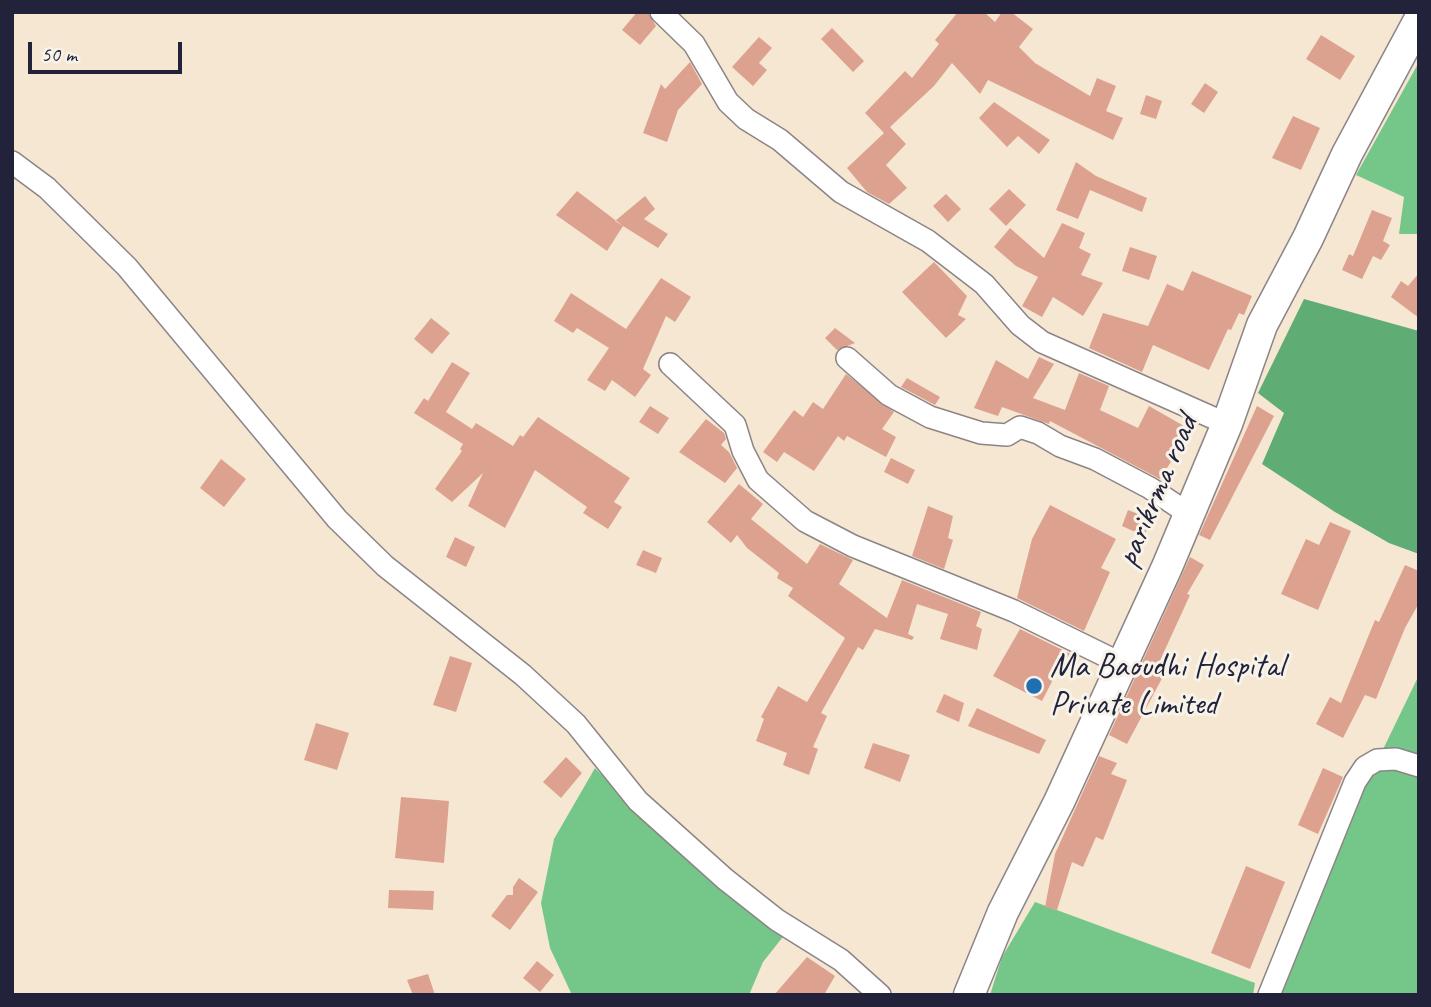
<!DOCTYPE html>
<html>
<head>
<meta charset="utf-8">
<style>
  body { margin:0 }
  #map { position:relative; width:1431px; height:1007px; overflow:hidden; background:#f6e7d3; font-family:Caveat,sans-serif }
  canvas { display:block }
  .frame { position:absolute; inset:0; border:14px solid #22223b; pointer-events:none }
  .scale { position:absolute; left:28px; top:42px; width:154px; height:32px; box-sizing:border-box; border:4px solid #22223b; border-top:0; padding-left:9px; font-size:21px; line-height:24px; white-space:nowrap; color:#22223b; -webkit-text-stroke:5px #f7f3e8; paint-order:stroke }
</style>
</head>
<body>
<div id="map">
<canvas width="1431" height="1007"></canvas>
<div class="frame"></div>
<div class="scale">50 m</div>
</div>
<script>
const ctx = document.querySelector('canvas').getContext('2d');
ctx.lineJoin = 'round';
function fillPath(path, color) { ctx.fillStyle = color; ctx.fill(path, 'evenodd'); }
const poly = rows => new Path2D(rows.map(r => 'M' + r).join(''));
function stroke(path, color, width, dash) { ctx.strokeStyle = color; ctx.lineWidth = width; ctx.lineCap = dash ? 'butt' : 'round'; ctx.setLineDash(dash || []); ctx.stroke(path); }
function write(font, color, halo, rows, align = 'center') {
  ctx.font = font + ' Caveat,sans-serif'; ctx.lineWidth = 6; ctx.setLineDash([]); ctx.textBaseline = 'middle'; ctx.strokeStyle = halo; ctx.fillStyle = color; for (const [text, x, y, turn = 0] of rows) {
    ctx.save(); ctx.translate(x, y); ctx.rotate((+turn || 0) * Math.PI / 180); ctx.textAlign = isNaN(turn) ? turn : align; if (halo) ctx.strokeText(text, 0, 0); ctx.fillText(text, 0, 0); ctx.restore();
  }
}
fillPath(poly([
  [1419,62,1419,234,1399,234,1404,197,1356,175],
  [1419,675,1419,995,1281,995,1359,799],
  [595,768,638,813,786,933,763,962,749,995,572,995,550,948,541,903,554,839],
  [1035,902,1255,983,1253,995,990,995,1002,957]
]), '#75c789');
fillPath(poly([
  [1304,299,1419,331,1419,554,1389,543,1335,512,1262,464,1284,413,1258,393]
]), '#60ac75');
fillPath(poly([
  [637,12,648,12,656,26,640,45,622,30],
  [958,12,984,12,995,22,1002,12,1011,12,1033,29,1019,47,1035,63,1090,96,1097,78,1116,86,1106,111,1123,118,1113,140,988,80,980,94,952,63,934,86,890,127,906,144,886,165,907,188,889,204,867,192,847,168,884,133,865,113,905,71,912,78,939,44,935,40],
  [832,28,864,61,853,72,821,39],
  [1321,35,1355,56,1340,80,1306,59],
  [759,37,772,48,759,63,767,70,753,86,732,67],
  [690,62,702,84,678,110,667,142,643,133,661,84,665,89],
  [1205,83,1218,92,1204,113,1191,104],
  [1146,95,1162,101,1156,119,1140,114],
  [994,102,1050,140,1039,154,1018,136,1007,147,979,118],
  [1293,116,1320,128,1301,170,1272,158],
  [1076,162,1096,176,1147,198,1142,212,1090,190,1078,219,1056,210],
  [1009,189,1026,205,1006,226,989,209],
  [577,191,623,226,607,251,556,215],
  [946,194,961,209,948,222,933,206],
  [645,196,655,209,644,219,668,234,658,248,615,221],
  [1372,210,1392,218,1383,241,1390,245,1381,260,1373,256,1362,279,1342,270,1349,254,1353,256],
  [1062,223,1085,233,1079,248,1091,254,1081,275,1103,283,1083,316,1053,297,1042,317,1022,306,1038,277,1016,266,994,247,1010,228,1044,258],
  [1130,247,1157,256,1149,280,1122,271],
  [934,262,967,296,958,315,966,319,946,338,902,292],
  [1192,271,1252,296,1244,315,1239,313,1231,330,1228,329,1209,370,1153,345,1142,372,1089,348,1103,313,1148,326,1167,284,1183,291],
  [1419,273,1419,318,1391,297,1401,281,1408,286],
  [661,278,691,297,675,322,666,316,643,369,651,375,635,397,612,380,605,391,587,380,609,348,577,328,573,333,554,321,571,293,626,329],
  [431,318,450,333,432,354,414,339],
  [835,328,855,343,837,350,825,338],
  [1039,357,1054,364,1033,398,1065,410,1079,373,1109,386,1100,410,1138,428,1149,406,1191,430,1160,479,1050,421,1049,424,1002,407,998,416,974,408,996,360,1028,379],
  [452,362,470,373,446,412,472,429,476,423,513,446,520,435,523,437,538,417,630,478,614,502,622,507,608,529,583,513,587,507,535,470,505,528,468,506,483,473,452,502,435,489,462,451,460,449,463,444,414,413,424,398,428,401],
  [846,374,894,412,882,429,896,437,886,457,847,436,844,441,838,436,814,471,784,452,777,462,763,452,794,410,803,417,813,402,823,409],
  [907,378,940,397,935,405,901,387],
  [650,406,669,418,658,434,639,422],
  [1257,406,1274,416,1210,540,1199,535],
  [706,419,724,433,726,439,721,445,729,452,737,468,725,483,679,452],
  [891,458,915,470,908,484,884,472],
  [221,459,246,479,224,507,200,488],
  [739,484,763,504,751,519,807,564,820,544,853,560,839,584,887,618,902,580,981,612,976,626,982,629,977,650,940,639,948,614,917,604,908,634,914,637,912,640,875,629,863,650,858,647,821,713,827,716,813,747,818,749,809,775,783,765,787,753,756,741,764,719,761,717,778,686,807,702,845,638,788,596,793,588,777,578,779,573,747,548,737,535,731,543,707,522],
  [1050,505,1116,539,1101,568,1110,572,1084,631,1017,598,1032,539],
  [928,506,953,516,948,538,953,540,944,569,912,556],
  [1128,510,1151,519,1144,536,1122,526],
  [1330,522,1351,531,1318,610,1281,594,1306,539,1319,545],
  [455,537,475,547,466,567,446,557],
  [643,550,662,558,656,573,636,565],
  [1190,557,1204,565,1187,594,1190,595,1158,665,1167,669,1127,744,1109,735],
  [1405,565,1419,571,1419,603,1405,628,1376,699,1365,695,1343,738,1316,724,1330,697,1341,703,1375,620,1379,622],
  [1020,629,1077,657,1070,671,1060,666,1042,701,993,676],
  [450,656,472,663,456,712,433,705],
  [944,694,964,703,959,722,936,712],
  [977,708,1046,740,1039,754,968,726],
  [316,723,349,733,337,770,304,760],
  [873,743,910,755,900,782,864,768],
  [1099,756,1117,763,1111,774,1127,780,1103,840,1096,837,1083,867,1072,862,1057,910,1045,907,1055,854],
  [566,757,582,773,561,798,543,782],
  [1323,768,1343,777,1318,834,1298,825],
  [401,797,449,801,444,863,395,858],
  [1246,866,1285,882,1250,969,1211,953],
  [519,878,538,892,510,930,491,916,507,895,513,895,513,887],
  [389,890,434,891,433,910,388,908],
  [807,957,835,976,824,995,774,995],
  [537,961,554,975,540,992,523,978],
  [428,974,435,995,413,995,407,980]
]), '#dda28f');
const street = poly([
  [661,12,694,44,728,102,746,119,780,140,841,192,928,241,984,284,1020,325,1042,342,1227,424],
  [12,162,47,188,127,267,337,519,385,566,523,675,576,724,638,801,725,879,777,920,841,960,880,995],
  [847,358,889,395,930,417,981,433,1007,435,1020,427,1038,433,1060,446,1095,459,1150,488,1189,514],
  [670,364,735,425,743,451,758,480,805,521,853,546,1014,611,1120,663],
  [1269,995,1355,782,1365,767,1377,760,1396,759,1419,766]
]);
const secondary = poly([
  [969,995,1003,912,1059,802,1167,567,1227,424,1262,325,1308,238,1347,154,1419,20]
]);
stroke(street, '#8c8487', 24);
stroke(secondary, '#8c8487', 33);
stroke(street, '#fff', 21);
stroke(secondary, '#fff', 30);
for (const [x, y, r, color] of [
  [1034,686,9,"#1f6fb2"]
]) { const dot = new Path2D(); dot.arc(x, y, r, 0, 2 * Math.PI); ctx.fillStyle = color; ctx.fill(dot); stroke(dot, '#f7f3e8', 2.5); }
write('33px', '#22223b', '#f7f3e8', [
  ["parikrma road",1158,491,-67]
]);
write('33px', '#22223b', '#f7f3e8', [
  ["Ma Baoudhi Hospital",1050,667],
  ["Private Limited",1050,705]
], 'left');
</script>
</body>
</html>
